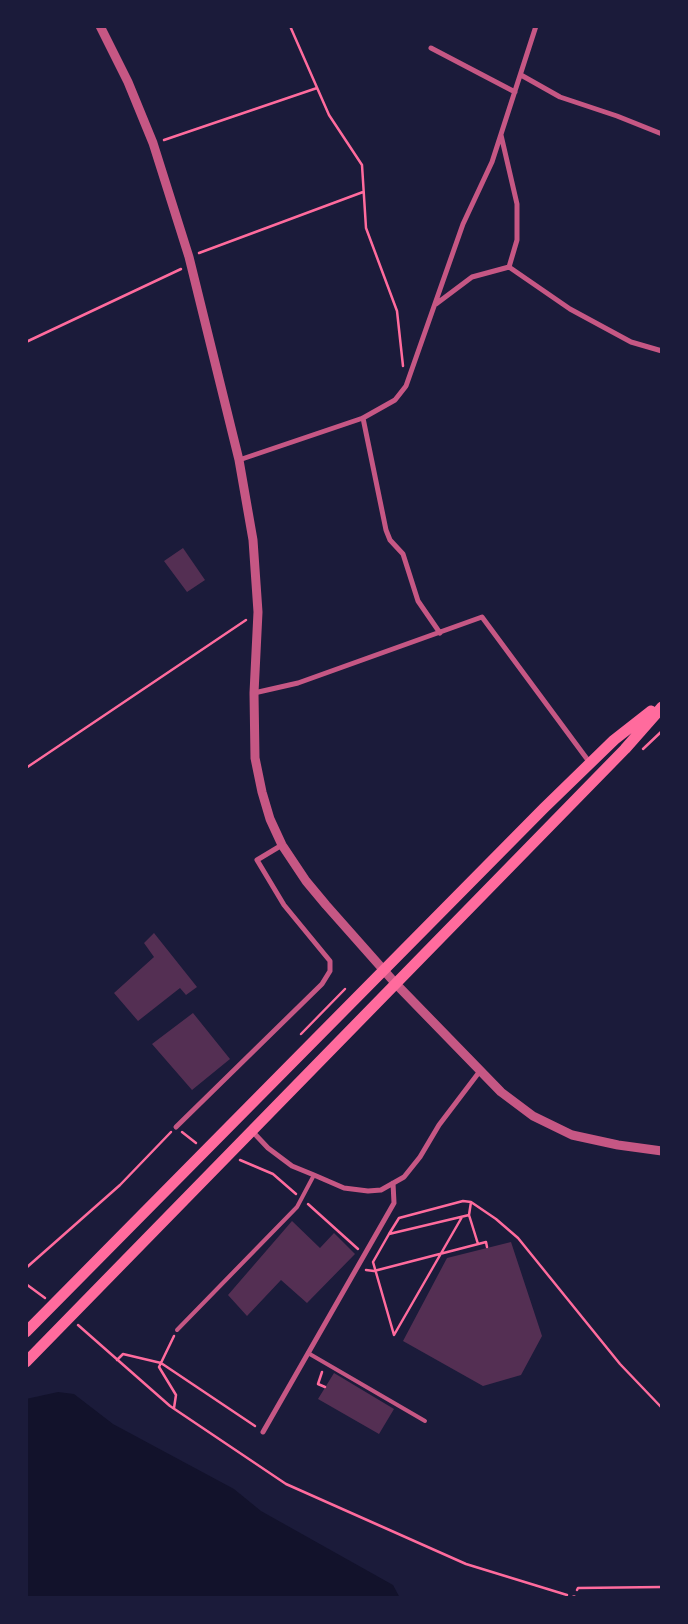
<!DOCTYPE html>
<html>
<head>
<meta charset="utf-8">
<style>
  body { margin:0 }
  #map { position:relative; width:688px; height:1624px; overflow:hidden; background:#1b1b3a; font-family:"Work Sans",sans-serif }
  canvas { display:block }
  .frame { position:absolute; inset:0; border:28px solid #1b1b3a; pointer-events:none }
</style>
</head>
<body>
<div id="map">
<canvas width="688" height="1624"></canvas>
<div class="frame"></div>
</div>
<script>
const ctx = document.querySelector('canvas').getContext('2d');
ctx.lineJoin = 'round';
function fillPath(path, color) { ctx.fillStyle = color; ctx.fill(path, 'evenodd'); }
const poly = rows => new Path2D(rows.map(r => 'M' + r).join(''));
function stroke(path, color, width, dash) { ctx.strokeStyle = color; ctx.lineWidth = width; ctx.lineCap = dash ? 'butt' : 'round'; ctx.setLineDash(dash || []); ctx.stroke(path); }
fillPath(poly([
  [58,1392,74,1394,113,1424,234,1489,261,1511,393,1585,400,1598,26,1598,26,1399]
]), '#12122b');
fillPath(poly([
  [183,548,205,580,187,592,164,561],
  [154,933,197,987,186,995,180,988,138,1021,114,993,154,957,144,943],
  [193,1013,230,1059,192,1090,152,1044],
  [292,1221,320,1248,334,1233,355,1254,307,1303,281,1280,247,1316,228,1295],
  [511,1242,542,1336,521,1375,483,1386,403,1341,447,1258],
  [334,1373,394,1409,379,1434,318,1399]
]), '#542f53');
stroke(poly([
  [290,26,329,115,362,165,366,228,397,311,403,366],
  [164,140,317,88],
  [199,253,363,192],
  [26,342,181,269],
  [643,749,662,731],
  [26,768,246,620],
  [301,1034,345,989],
  [182,1132,196,1143],
  [240,1160,273,1174,296,1194],
  [471,1202,496,1219,518,1238,620,1364,662,1408],
  [308,1204,358,1249],
  [462,1217,394,1335,373,1262,389,1234,469,1215,478,1244],
  [389,1234,399,1218,463,1201,471,1202,469,1215],
  [26,1268,120,1185,171,1132],
  [366,1270,374,1271,486,1242,487,1247],
  [26,1284,45,1298],
  [78,1325,170,1406,286,1484,466,1564,567,1595],
  [117,1360,123,1354,161,1363,255,1426],
  [322,1372,318,1384,325,1387],
  [174,1408,176,1395,159,1367,174,1336],
  [577,1590,578,1588,662,1587]
]), '#ff6b9d', 2.5);
stroke(poly([
  [177,1330,297,1207,314,1175],
  [308,1353,425,1421],
  [573,1598,574,1597]
]), '#c65784', 4);
stroke(poly([
  [431,48,515,92],
  [521,75,560,97,617,116,662,134],
  [509,267,570,309,631,342,662,351],
  [436,304,472,277,509,267,517,240,517,204,501,135],
  [363,418,386,530,390,540,403,554,418,601,440,633],
  [239,460,363,418,395,400,406,386,463,224,492,162,536,26],
  [254,693,298,683,482,617,590,763],
  [176,1127,322,984,330,971,330,961,284,905,257,860,282,845],
  [252,1131,268,1148,292,1166,314,1175,344,1188,368,1191,381,1190,404,1177,420,1157,439,1125,480,1071],
  [263,1432,394,1203,393,1183]
]), '#c65784', 5);
stroke(poly([
  [100,26,128,82,153,143,189,257,239,460,253,540,258,612,254,693,255,758,262,792,270,819,282,845,306,881,326,905,396,984,501,1092,533,1116,572,1135,618,1145,662,1151]
]), '#c65784', 9);
stroke(poly([
  [26,1332,544,808,614,740,651,711],
  [26,1362,625,749,662,707]
]), '#ff6b9d', 11);
</script>
</body>
</html>
